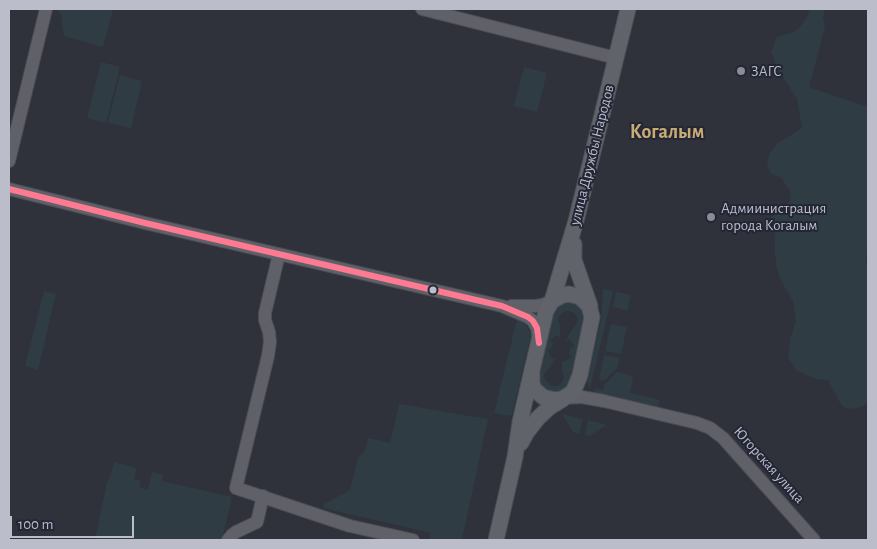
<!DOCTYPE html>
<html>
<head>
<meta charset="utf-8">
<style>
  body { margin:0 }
  #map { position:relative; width:877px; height:549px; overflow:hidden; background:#2f323a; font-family:"Alegreya Sans",sans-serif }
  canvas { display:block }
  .frame { position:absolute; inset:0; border:10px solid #bbbdca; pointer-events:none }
  .scale { position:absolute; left:10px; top:516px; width:124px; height:22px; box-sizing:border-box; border:2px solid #bbbdca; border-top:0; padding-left:6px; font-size:15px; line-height:18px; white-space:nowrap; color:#bbbdca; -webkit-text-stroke:4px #232635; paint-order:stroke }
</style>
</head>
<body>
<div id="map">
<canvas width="877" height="549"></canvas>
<div class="frame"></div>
<div class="scale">100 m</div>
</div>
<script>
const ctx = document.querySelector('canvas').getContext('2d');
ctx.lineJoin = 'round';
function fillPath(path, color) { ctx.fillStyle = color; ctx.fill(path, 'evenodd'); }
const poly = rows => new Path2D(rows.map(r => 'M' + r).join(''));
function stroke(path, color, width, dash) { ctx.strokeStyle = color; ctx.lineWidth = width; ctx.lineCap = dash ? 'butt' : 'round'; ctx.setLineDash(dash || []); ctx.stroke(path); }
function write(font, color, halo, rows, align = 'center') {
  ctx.font = font + ' "Alegreya Sans",sans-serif'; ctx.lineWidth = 4; ctx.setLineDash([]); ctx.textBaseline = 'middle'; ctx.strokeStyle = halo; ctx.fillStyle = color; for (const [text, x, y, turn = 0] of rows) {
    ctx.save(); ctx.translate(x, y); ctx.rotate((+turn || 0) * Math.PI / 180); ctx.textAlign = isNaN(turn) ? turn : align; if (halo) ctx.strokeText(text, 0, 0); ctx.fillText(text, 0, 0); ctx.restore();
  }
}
fillPath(poly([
  [56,9,113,9,103,47,64,36,61,15],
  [810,9,825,9,823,18,825,27,809,87,868,107,868,240,866,263,868,266,868,403,858,408,846,409,840,403,828,380,815,379,797,371,788,358,790,339,796,321,793,301,782,283,777,270,775,255,775,235,771,225,771,218,777,210,787,205,791,200,790,192,781,177,773,175,770,172,767,163,770,153,778,143,802,128,797,99,778,69,771,52,777,37,791,33,799,28,806,18],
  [101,62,120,67,106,123,87,118],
  [524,67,547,73,537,112,514,106],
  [120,75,142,81,131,128,108,123],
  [603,289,613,291,590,389,588,385,587,381,601,321],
  [44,291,56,294,38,370,25,366],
  [616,292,631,295,627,311,613,307],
  [566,303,573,303,577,305,582,310,585,318,571,383,560,393,545,392,536,379,554,308,560,304],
  [566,311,573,312,576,315,578,320,577,323,572,330,566,340,567,341,569,339,574,344,574,347,571,347,569,354,572,356,569,359,563,362,562,358,562,370,564,378,562,382,558,386,551,386,545,380,544,374,550,367,556,357,553,359,551,357,548,350,551,349,553,343,550,341,551,339,558,335,560,339,560,326,558,319,561,314],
  [517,319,524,322,531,334,512,415,510,416,494,413],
  [611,324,627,327,621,354,605,351],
  [604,355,620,358,617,368,604,381,599,380],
  [617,372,633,376,630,393,660,400,658,408,601,394,595,392,595,388,603,390,604,385],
  [399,404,488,419,462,540,429,539,431,533,323,508,324,504,350,490,358,458,365,451,368,438,390,443],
  [562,414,583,419,579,434,573,432],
  [588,420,607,425,589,436,585,435],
  [114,462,137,468,134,479,141,481,140,488,148,489,152,472,163,475,162,481,232,497,222,540,95,540,107,482,111,474]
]), '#2f3c43');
const minor = poly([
  [422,9,616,58],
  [9,161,46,9],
  [9,189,145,223,502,306,528,317,533,321,537,328,539,340],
  [279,254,265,313,265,320,269,332,270,342,268,356,236,488,350,526,413,540],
  [511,306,535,306,542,305,552,301],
  [564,398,582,397,604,401,697,423,710,428,723,438,814,540],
  [228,540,232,535,236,532,257,522,263,496]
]);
const major = poly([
  [574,244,574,260,590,306],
  [552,301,576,221,628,9],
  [521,443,527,432,538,418,550,407,563,399],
  [496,540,515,457,520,422,532,370,546,311,552,301,563,295,569,294,580,297,589,306,592,317,580,375,574,390,570,394,562,399,555,400,543,397,534,389,532,383,532,370]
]);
stroke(minor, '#4b4d53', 14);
stroke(major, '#4d4f57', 17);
stroke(minor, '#606168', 12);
stroke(major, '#61636a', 15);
stroke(poly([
  [9,189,145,223,502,306,528,317,533,321,537,328,539,343]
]), '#fe7a93', 6);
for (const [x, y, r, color] of [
  [741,71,5,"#8a8c98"],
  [711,217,5,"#8a8c98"],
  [433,290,4.5,"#bbbdca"]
]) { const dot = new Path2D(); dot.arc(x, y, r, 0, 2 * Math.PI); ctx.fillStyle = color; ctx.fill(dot); stroke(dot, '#232635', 2); }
write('15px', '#bbbdca', '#232635', [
  ["ЗАГС",751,71],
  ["Адмиинистрация",721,208],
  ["города Когалым",721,225]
], 'left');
write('15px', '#bbbdca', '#232635', [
  ["улица Дружбы Народов",592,155,-76],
  ["Югорская улица",769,465,48]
]);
write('bold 20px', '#caab76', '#232635', [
  ["Когалым",667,132]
]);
</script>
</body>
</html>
